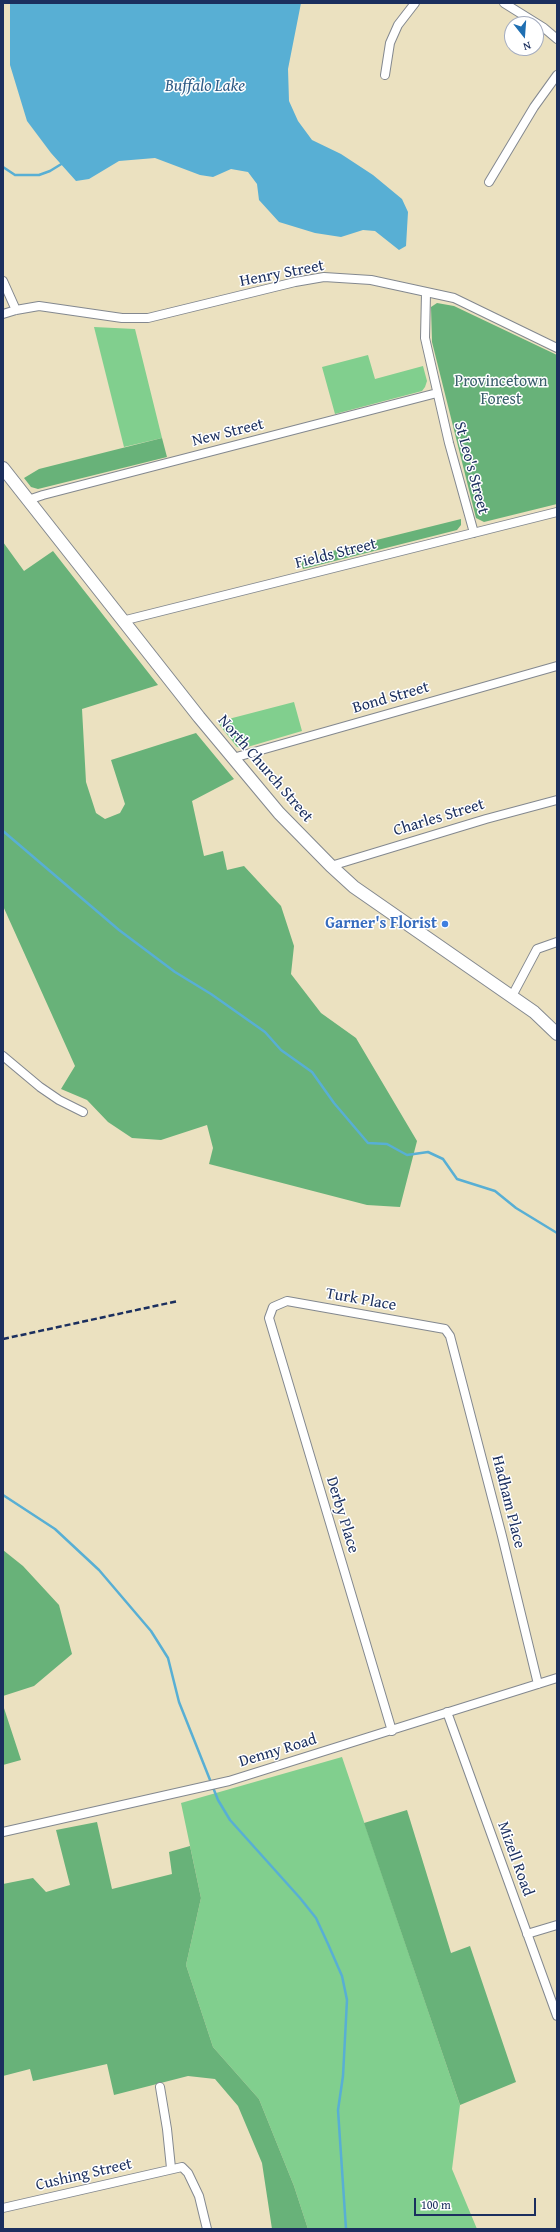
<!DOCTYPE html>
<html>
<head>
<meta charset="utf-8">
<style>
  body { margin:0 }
  #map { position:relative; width:560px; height:2232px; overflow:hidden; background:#ebe1c0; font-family:"Gentium Book Plus",serif }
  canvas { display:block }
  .frame { position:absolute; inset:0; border:4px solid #1b2f5e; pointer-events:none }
  .north { position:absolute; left:504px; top:16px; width:40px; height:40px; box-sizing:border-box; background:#fff; border:1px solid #a4acbf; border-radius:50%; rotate:163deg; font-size:11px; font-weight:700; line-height:16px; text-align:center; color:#1b2f5e }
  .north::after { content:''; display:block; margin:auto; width:14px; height:18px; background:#1f6fb2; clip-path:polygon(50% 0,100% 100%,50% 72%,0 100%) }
  .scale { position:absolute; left:414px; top:2198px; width:122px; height:18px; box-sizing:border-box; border:2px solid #1b2f5e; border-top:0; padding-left:5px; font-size:12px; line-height:14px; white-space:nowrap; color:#1b2f5e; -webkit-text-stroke:3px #fff; paint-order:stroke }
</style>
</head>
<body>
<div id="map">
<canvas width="560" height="2232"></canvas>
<div class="frame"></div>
<div class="north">N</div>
<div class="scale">100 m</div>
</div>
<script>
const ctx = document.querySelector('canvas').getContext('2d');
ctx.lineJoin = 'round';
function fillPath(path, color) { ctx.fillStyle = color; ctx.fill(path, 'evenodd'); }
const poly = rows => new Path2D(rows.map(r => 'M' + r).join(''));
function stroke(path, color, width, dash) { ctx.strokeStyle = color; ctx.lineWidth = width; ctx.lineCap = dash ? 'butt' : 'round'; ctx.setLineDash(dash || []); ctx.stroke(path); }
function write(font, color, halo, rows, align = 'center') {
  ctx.font = font + ' "Gentium Book Plus",serif'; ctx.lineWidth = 3; ctx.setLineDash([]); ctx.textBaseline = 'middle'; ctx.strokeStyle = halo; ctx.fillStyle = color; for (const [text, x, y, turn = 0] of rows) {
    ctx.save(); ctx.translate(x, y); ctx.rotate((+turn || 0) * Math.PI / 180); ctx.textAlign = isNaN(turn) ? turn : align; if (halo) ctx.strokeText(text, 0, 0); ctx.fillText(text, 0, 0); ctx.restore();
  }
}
fillPath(poly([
  [94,327,135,329,162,438,124,447],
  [368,355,375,379,423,366,427,381,425,387,422,391,335,414,322,367],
  [294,702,302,731,244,748,237,747,217,722],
  [342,1757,460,2105,452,2169,477,2229,308,2229,294,2186,259,2099,213,2047,186,1965,201,1898,181,1803]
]), '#81cf8e');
fillPath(poly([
  [437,303,454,306,557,355,557,504,484,522,476,518,432,342,431,307],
  [162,438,167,457,38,489,31,487,24,478,39,469],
  [461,519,461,525,457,530,303,569,300,559],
  [3,542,24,571,53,551,158,685,82,709,86,782,96,813,105,819,120,813,125,804,111,760,196,733,234,779,192,801,204,856,223,851,227,870,244,866,281,906,294,946,291,974,321,1013,356,1038,417,1141,400,1207,367,1205,209,1164,213,1148,207,1125,161,1140,132,1138,108,1122,87,1100,61,1089,75,1066,3,906],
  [3,1550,23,1566,59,1605,72,1654,34,1686,3,1696],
  [3,1705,21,1760,3,1765],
  [407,1810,451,1953,470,1946,516,2082,460,2105,364,1823],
  [97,1822,112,1889,172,1874,169,1852,190,1846,201,1898,186,1965,213,2047,259,2099,294,2186,308,2229,272,2229,262,2163,238,2106,215,2079,188,2076,114,2095,107,2064,33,2081,30,2069,3,2076,3,1884,33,1878,46,1892,70,1885,56,1830]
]), '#68b279');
fillPath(poly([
  [10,3,301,3,288,69,289,101,298,121,312,140,341,154,373,175,402,199,408,212,406,246,399,250,375,231,363,230,341,237,315,233,279,222,259,200,257,184,248,172,231,169,213,177,200,175,155,158,119,161,89,179,76,181,51,153,27,121,10,65]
]), '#58afd4');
stroke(poly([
  [3,167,15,175,39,175,50,171,63,163],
  [3,831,119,930,175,972,211,994,265,1032,281,1050,312,1072,334,1103,368,1143,387,1144,407,1155,428,1152,443,1159,457,1179,495,1191,516,1208,557,1233],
  [3,1495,55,1529,99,1570,151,1631,168,1658,179,1702,218,1800,230,1820,300,1898,316,1918,328,1944,342,1976,347,2000,343,2076,338,2110,346,2229]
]), '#58afd4', 2.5);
const minor = poly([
  [504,3,544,28,557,39],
  [385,75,390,43,398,25,415,3],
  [489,182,534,107,557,75],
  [3,281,16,310],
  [426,293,425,338,449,443,474,533],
  [3,314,16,310,39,306,122,318,148,318,295,282,324,277,371,280,454,298,557,348],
  [28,500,43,495,437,393],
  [122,621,557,512],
  [233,758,557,666],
  [331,866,486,819,557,800],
  [512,996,537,949,557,942],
  [3,1056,40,1087,59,1100,83,1112],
  [447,1712,557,2016],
  [392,1731,269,1318,273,1307,287,1301,445,1329,450,1336,502,1536,538,1684],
  [3,1832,229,1781,557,1678],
  [527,1934,557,1925],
  [160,2087,167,2129,171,2168],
  [3,2208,182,2167,188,2173,199,2196,207,2229]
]);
const secondary = poly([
  [3,468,199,717,279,813,331,866,354,887,534,1012,557,1034]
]);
stroke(minor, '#83888f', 10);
stroke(secondary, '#83888f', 14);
stroke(minor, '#fff', 8);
stroke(secondary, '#fff', 12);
stroke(poly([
  [3,1339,178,1301]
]), '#1b2f5e', 2.5, [6, 3]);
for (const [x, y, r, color] of [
  [445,924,4,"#3f7fe0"]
]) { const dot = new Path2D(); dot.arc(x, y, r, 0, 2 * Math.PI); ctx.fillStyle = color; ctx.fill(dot); stroke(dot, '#fff', 1.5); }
write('16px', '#1b2f5e', '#fff', [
  ["Henry Street",282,274,-11],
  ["New Street",228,433,-14],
  ["St Leo's Street",471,468,75],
  ["Fields Street",336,554,-14],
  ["Bond Street",391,698,-16],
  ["North Church Street",265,769,49],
  ["Charles Street",439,818,-17],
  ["Turk Place",361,1300,10],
  ["Hadham Place",508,1502,76],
  ["Derby Place",342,1515,73],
  ["Denny Road",278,1751,-17],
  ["Mizell Road",515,1859,70],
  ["Cushing Street",84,2175,-13]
]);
write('16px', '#3a5f6c', '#fff', [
  ["Provincetown",501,382],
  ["Forest",501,400]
]);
write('bold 16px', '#366cbe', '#fff', [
  ["Garner's Florist",437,924]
], 'right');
write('italic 17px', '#305c87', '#fff', [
  ["Buffalo Lake",205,87]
]);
</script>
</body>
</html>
